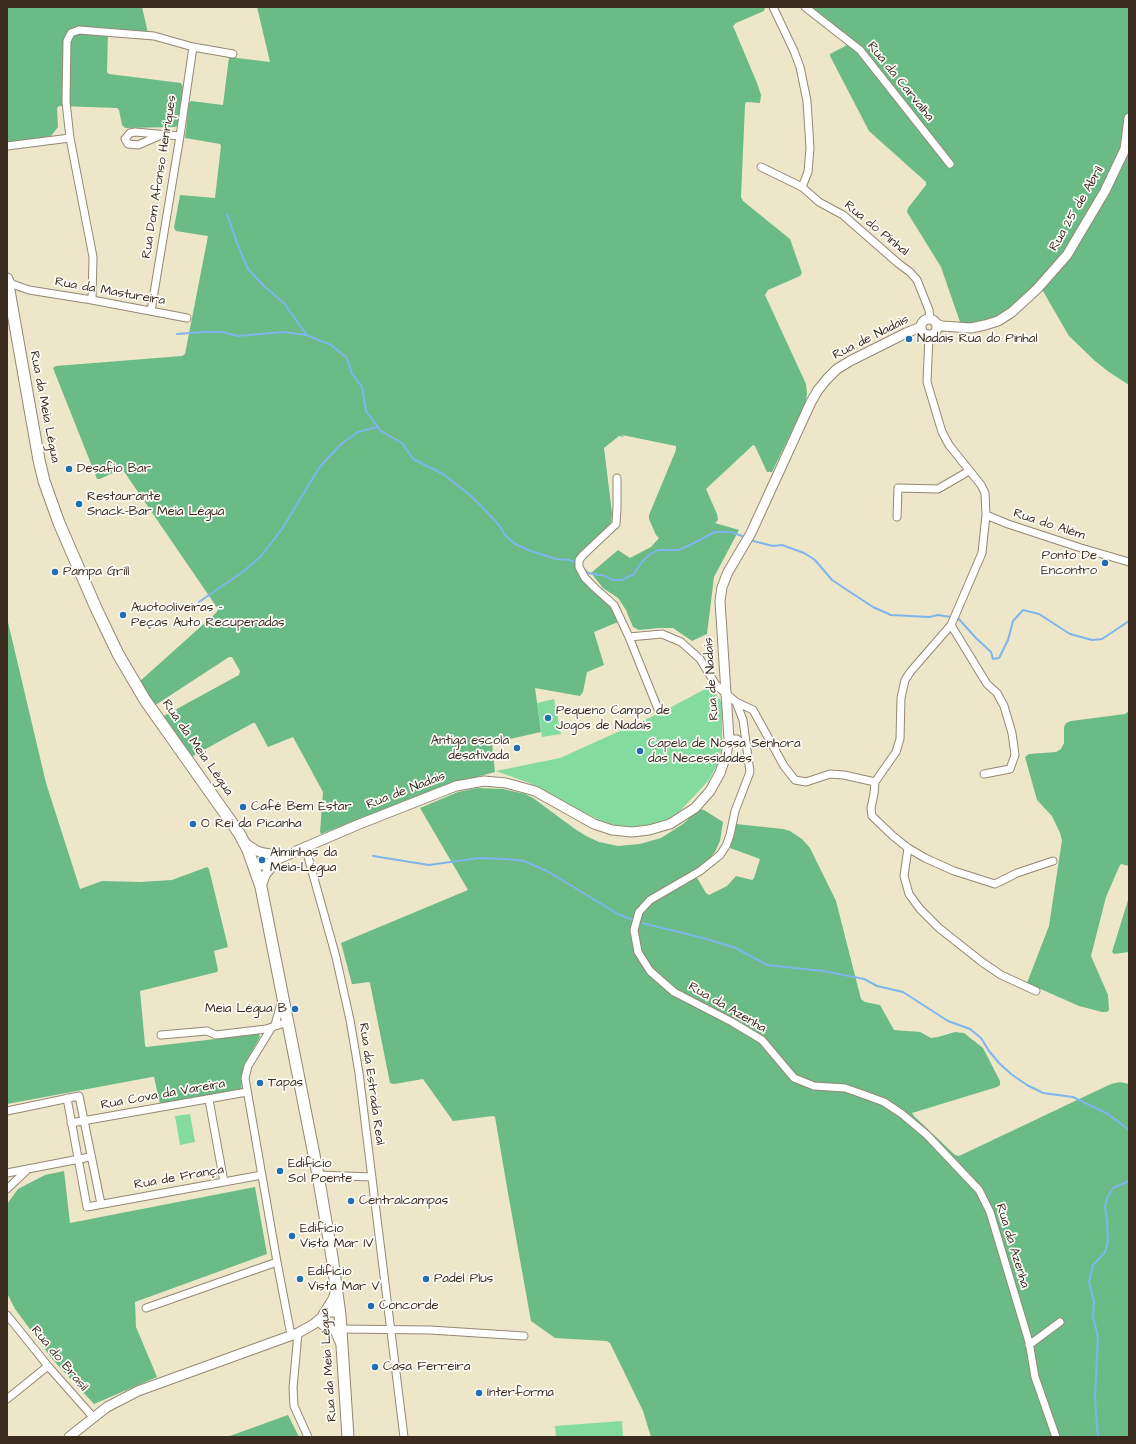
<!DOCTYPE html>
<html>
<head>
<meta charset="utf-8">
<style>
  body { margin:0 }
  #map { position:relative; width:1136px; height:1444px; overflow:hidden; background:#ede6c9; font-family:"Architects Daughter",sans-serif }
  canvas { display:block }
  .frame { position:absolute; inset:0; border:8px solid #3b2a1e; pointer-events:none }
</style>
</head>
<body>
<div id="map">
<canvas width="1136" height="1444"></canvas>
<div class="frame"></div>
</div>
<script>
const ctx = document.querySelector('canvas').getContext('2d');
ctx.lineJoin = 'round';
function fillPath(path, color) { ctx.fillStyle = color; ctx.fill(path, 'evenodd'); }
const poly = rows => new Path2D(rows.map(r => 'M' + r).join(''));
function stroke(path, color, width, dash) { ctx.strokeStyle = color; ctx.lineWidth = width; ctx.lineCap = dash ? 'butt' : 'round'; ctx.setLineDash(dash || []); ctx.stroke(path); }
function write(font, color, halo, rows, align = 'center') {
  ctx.font = font + ' "Architects Daughter",sans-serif'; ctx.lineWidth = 3.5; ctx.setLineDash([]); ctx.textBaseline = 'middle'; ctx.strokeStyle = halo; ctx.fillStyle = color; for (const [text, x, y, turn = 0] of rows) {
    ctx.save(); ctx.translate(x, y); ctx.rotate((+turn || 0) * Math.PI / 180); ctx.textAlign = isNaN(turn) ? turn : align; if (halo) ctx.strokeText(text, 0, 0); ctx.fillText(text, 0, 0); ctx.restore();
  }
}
fillPath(poly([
  [709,687,716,694,722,703,722,745,718,763,709,780,697,793,680,811,668,819,647,825,624,828,604,822,574,808,537,786,496,771,560,758,660,713],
  [554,699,561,734,542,737,537,703],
  [190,1114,195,1142,180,1145,175,1116],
  [622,1421,623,1437,556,1437,555,1426]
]), '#83dba0');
fillPath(poly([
  [7,7,142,7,148,33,108,31,107,72,109,74,181,83,183,87,178,125,175,127,125,128,122,125,119,110,117,108,59,106,57,108,58,127,51,136,7,143],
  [257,7,765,7,764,11,736,23,733,26,757,83,761,95,760,103,746,102,745,105,741,197,743,201,790,239,802,273,800,276,768,290,765,295,806,384,807,394,805,404,772,472,767,472,755,446,753,445,706,489,717,514,718,520,715,523,739,530,714,577,707,634,692,641,673,628,659,628,639,630,633,627,626,610,618,598,603,588,591,573,618,550,630,558,651,547,659,538,656,535,649,519,649,515,676,450,676,446,622,435,624,437,619,436,604,448,612,513,611,524,577,557,575,561,577,568,582,580,593,591,612,605,618,622,594,632,604,665,587,672,583,692,580,696,535,688,541,732,492,743,495,772,442,786,321,834,320,832,323,792,293,737,268,747,255,723,253,723,191,757,162,717,239,675,240,671,232,657,229,657,154,706,139,682,217,612,218,609,123,470,121,469,100,479,97,479,53,368,56,366,182,356,185,354,208,236,176,231,174,228,180,195,215,198,221,146,220,144,185,138,189,103,191,101,223,105,229,57,270,62],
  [810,7,1129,7,1129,385,1109,372,1095,361,1069,336,1040,286,1008,310,993,319,971,325,960,322,941,267,907,212,908,208,926,185,926,182,869,131,830,56,830,54,853,42],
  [7,618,46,783,80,889,102,881,140,882,172,880,207,867,209,869,228,947,214,951,218,970,217,972,140,991,145,1045,146,1047,259,1034,260,1037,244,1065,241,1089,160,1104,154,1077,152,1077,7,1104],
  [1129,711,1129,866,1121,864,1119,867,1106,897,1091,956,1108,995,1109,1010,1107,1012,1102,1012,1079,1006,1027,983,1049,926,1062,840,1060,833,1052,816,1037,800,1025,757,1029,754,1056,752,1061,749,1064,743,1064,727,1066,723,1071,721,1125,714],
  [477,788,503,789,525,794,533,798,575,829,586,836,599,842,618,846,640,844,661,838,683,824,700,809,704,810,723,822,720,841,715,852,709,859,693,871,706,893,709,895,727,886,736,876,752,880,754,878,760,859,730,848,736,824,783,829,790,831,802,839,810,848,836,901,861,999,865,1002,880,1005,894,1030,920,1032,931,1038,938,1037,955,1032,964,1033,983,1048,1000,1081,1000,1085,997,1087,912,1113,914,1116,955,1155,959,1156,1111,1084,1120,1082,1129,1084,1129,1437,651,1437,643,1411,610,1343,607,1341,555,1338,531,1321,508,1193,495,1117,493,1116,453,1121,423,1079,394,1084,390,1083,370,983,369,982,354,984,352,984,341,943,468,890,420,808,458,792],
  [1129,897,1129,952,1114,954,1112,952],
  [64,1171,70,1223,255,1187,267,1254,135,1302,136,1327,157,1377,94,1404,53,1360,15,1309,7,1293,7,1204,18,1189,45,1175],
  [288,1415,299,1437,227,1437]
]), '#6abb86');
stroke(poly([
  [227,214,237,243,248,269,264,286,284,303,306,334],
  [177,334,203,332,222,332,238,336,283,332,306,335,331,345,347,358,352,374,362,387,366,411,381,431,402,443,413,459,443,474,470,495,485,510,498,524,505,535,515,544,531,551,556,559,569,560,577,563],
  [753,541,773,546,782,545,804,553,815,560,832,580,844,588,873,607,891,615,929,617,938,615,951,617],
  [582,567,588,573,598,575,603,575,612,580,622,580,634,574,641,563,649,555,658,550,678,550,688,546,715,532,731,532,742,536],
  [199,602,244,571,261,556,282,529,319,468,341,444,358,432,377,427],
  [957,617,976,638,991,652,993,659,999,658,1008,640,1013,621,1023,610,1039,614,1070,634,1092,640,1102,639,1129,621],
  [373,856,429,865,479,858,506,859,524,861,547,871,618,914,633,920],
  [642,923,703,938,736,948,767,965,823,971,864,979,877,986,903,992,948,1021,970,1029,981,1038,989,1051,999,1063,1011,1074,1027,1085,1043,1093,1073,1097,1108,1114,1129,1130],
  [1098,1437,1095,1400,1098,1337,1093,1316,1094,1302,1089,1282,1093,1265,1105,1252,1108,1241,1107,1221,1105,1207,1107,1198,1113,1188,1129,1181]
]), '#7fb5ed', 2);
const minor = poly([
  [773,7,794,51,800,67,807,101,810,148,808,172,802,187,819,202,843,215,899,264,910,272,917,280,929,310,930,319],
  [805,7,860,50,950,164],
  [161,135,138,145,128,144,125,139,130,133,135,132,180,136],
  [7,146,70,138],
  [761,167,802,187],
  [8,279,12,284,29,290,92,300,187,318],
  [92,300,93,257,70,138,66,102,67,41,71,33,79,30,154,36,193,47,233,54],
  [151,311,180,136,193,47],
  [617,478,617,508,616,524,583,555,579,560,579,567,585,578,595,588,614,605,629,637,662,634,681,642,700,659,716,685,736,702,743,720,750,772,735,811,730,835,726,846,720,855,700,871,650,900,639,912,634,930,638,952,650,971,674,992,732,1022,762,1040,794,1078,814,1086,845,1088,865,1095,884,1102,902,1114,927,1135,979,1190,990,1212,1029,1342,1035,1377,1056,1437],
  [986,515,1008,524,1081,548,1129,562],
  [897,517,898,488,938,489,969,471],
  [951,625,987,684,997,693,1004,706,1012,733,1015,755,1010,769,984,774],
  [629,637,658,709],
  [736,702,753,710,784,766,795,780,806,782,830,774,844,775,875,782],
  [729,739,737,739,747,746],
  [875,782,896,752,900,739,901,698,905,680,911,671,951,625,982,553,986,515,985,493,981,485,949,445,942,432,927,382,929,335],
  [875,782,874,794,871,808,872,816,893,836,908,848,925,858,954,871,995,884,1017,873,1053,861],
  [305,846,336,957,350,1020,359,1073,404,1437],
  [908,848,904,876,909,894,920,909,939,928,982,962,1001,975,1036,991],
  [288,1022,272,1027,248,1066,245,1078,277,1262,291,1335],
  [275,1025,282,1000],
  [161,1035,207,1031,216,1035,266,1029,272,1027],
  [67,1098,87,1207,262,1175],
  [209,1100,224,1182],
  [7,1111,79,1096,101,1204],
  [71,1123,247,1092],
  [7,1173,90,1157],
  [318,1175,372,1177],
  [7,1189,27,1170],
  [146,1308,277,1262],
  [7,1315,48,1366,93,1417],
  [341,1329,430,1330,524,1336],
  [298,1333,293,1388,294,1406,308,1437],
  [1029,1345,1060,1322],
  [7,1399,48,1366]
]);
const tertiary = poly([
  '921 327a8 8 0 1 1 16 0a8 8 0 1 1-16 0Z',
  [937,324,942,326,971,328,985,325,998,321,1012,312,1037,289,1067,255,1105,191,1125,149,1129,118],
  [245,843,257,851,264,853,276,855,284,854],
  [253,862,258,865,264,865,357,825,456,786,484,781,506,783,535,791,594,824,612,830,632,832,649,830,670,824,695,808,710,791,720,773,726,755,729,739,720,601,722,587,728,572,751,533,811,402,818,390,827,379,837,369,850,361,906,333,921,327],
  [261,887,265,875,276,861],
  [336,1290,333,1299,323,1315,322,1324,327,1328,335,1330,340,1342],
  [69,1437,107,1407,138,1391,298,1333,314,1324,328,1312,336,1312,340,1315]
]);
const primary = poly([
  [7,279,39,460,44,481,59,523,96,608,118,654,145,700,239,833,248,850,261,887,318,1175,332,1257,340,1315,348,1437]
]);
stroke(minor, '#948874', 9);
stroke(tertiary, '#948874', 11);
stroke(primary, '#948874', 13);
stroke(minor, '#fff', 7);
stroke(tertiary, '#fff', 9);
stroke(primary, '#fff', 11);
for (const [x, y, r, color] of [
  [909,339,4,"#1f6fb2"],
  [69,469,4,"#1f6fb2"],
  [79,504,4,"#1f6fb2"],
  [1105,563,4,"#1f6fb2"],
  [55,572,4,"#1f6fb2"],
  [123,615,4,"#1f6fb2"],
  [548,718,4,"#1f6fb2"],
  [517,748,4,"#1f6fb2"],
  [640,751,4,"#1f6fb2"],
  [243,807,4,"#1f6fb2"],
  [193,824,4,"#1f6fb2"],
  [262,860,4,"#1f6fb2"],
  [295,1009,4,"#1f6fb2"],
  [260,1083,4,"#1f6fb2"],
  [280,1171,4,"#1f6fb2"],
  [351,1201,4,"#1f6fb2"],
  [292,1236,4,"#1f6fb2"],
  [300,1279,4,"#1f6fb2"],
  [426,1279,4,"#1f6fb2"],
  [371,1306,4,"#1f6fb2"],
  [375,1367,4,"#1f6fb2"],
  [479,1393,4,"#1f6fb2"]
]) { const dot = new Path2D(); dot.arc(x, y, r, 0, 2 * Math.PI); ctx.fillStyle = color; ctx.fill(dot); stroke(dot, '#fdfcf7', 1.5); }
write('13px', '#3b2a1e', '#fdfcf7', [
  ["Rua da Carvalha",900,82,51],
  ["Rua Dom Afonso Henriques",160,177,-81],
  ["Rua 25 de Abril",1077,209,-60],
  ["Rua do Pinhal",876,229,39],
  ["Rua da Mastureira",110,292,10],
  ["Rua de Nadais",871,338,-27],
  ["Rua da Meia Légua",44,407,79],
  ["Rua do Além",1049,525,18],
  ["Rua de Nadais",712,679,-94],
  ["Rua da Meia Légua",197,748,55],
  ["Rua de Nadais",406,791,-21],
  ["Rua da Azenha",727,1008,30],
  ["Rua da Estrada Real",371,1084,82],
  ["Rua Cova da Vareira",163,1095,-10],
  ["Rua de França",179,1178,-10],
  ["Rua da Azenha",1012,1246,73],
  ["Rua do Brasil",59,1359,50],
  ["Rua da Meia Légua",329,1365,-94]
]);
write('13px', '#3b2a1e', '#fdfcf7', [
  ["Nadais Rua do Pinhal",917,339],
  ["Desafio Bar",77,469],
  ["Restaurante",87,497],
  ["Snack-Bar Meia Légua",87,512],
  ["Ponto De",1097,556,"right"],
  ["Encontro",1097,571,"right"],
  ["Pampa Grill",63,572],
  ["Auotooliveiras -",131,608],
  ["Peças Auto Recuperadas",131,623],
  ["Pequeno Campo de",556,711],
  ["Jogos de Nadais",556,726],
  ["Antiga escola",509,741,"right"],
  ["desativada",509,756,"right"],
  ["Capela de Nossa Senhora",648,744],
  ["das Necessidades",648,759],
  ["Café Bem Estar",251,807],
  ["O Rei da Picanha",201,824],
  ["Alminhas da",270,853],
  ["Meia-Légua",270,868],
  ["Meia Légua B",287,1009,"right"],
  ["Tapas",268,1083],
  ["Edifício",288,1164],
  ["Sol Poente",288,1179],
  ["Centralcampas",359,1201],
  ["Edifício",300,1229],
  ["Vista Mar IV",300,1244],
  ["Edifício",308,1272],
  ["Vista Mar V",308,1287],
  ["Padel Plus",434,1279],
  ["Concorde",379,1306],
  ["Casa Ferreira",383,1367],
  ["Interforma",487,1393]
], 'left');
</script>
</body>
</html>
